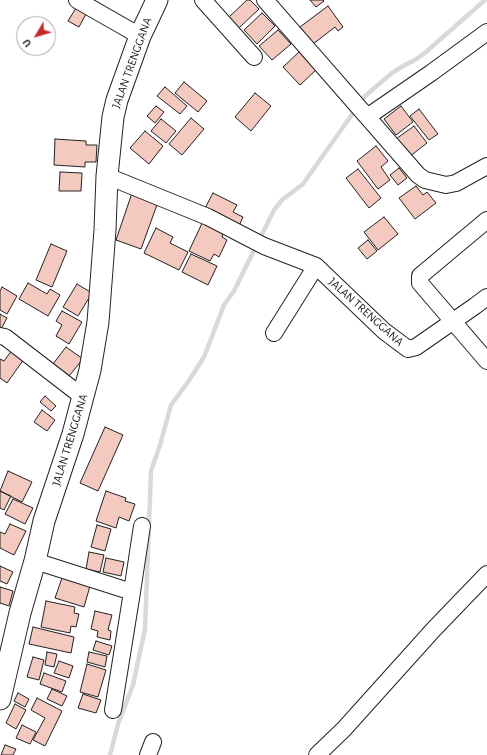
<!DOCTYPE html>
<html>
<head>
<meta charset="utf-8">
<style>
  body { margin:0 }
  #map { position:relative; width:487px; height:755px; overflow:hidden; background:#fff; font-family:"Alegreya Sans",sans-serif }
  canvas { display:block }
  .north { position:absolute; left:16px; top:16px; width:40px; height:40px; box-sizing:border-box; background:#fff; border:1px solid #a7a7a7; border-radius:50%; rotate:232deg; font-size:11px; font-weight:700; line-height:16px; text-align:center; color:#222 }
  .north::after { content:''; display:block; margin:auto; width:14px; height:18px; background:#c62828; clip-path:polygon(50% 0,100% 100%,50% 72%,0 100%) }
</style>
</head>
<body>
<div id="map">
<canvas width="487" height="755"></canvas>
<div class="north">U</div>
</div>
<script>
const ctx = document.querySelector('canvas').getContext('2d');
ctx.lineJoin = 'round';
const poly = rows => new Path2D(rows.map(r => 'M' + r).join(''));
function stroke(path, color, width, dash) { ctx.strokeStyle = color; ctx.lineWidth = width; ctx.lineCap = dash ? 'butt' : 'round'; ctx.setLineDash(dash || []); ctx.stroke(path); }
function fillPath(path, color) { ctx.fillStyle = color; ctx.fill(path, 'evenodd'); }
function write(font, color, halo, rows, align = 'center') {
  ctx.font = font + ' "Alegreya Sans",sans-serif'; ctx.lineWidth = 3; ctx.setLineDash([]); ctx.textBaseline = 'middle'; ctx.strokeStyle = halo; ctx.fillStyle = color; for (const [text, x, y, turn = 0] of rows) {
    ctx.save(); ctx.translate(x, y); ctx.rotate((+turn || 0) * Math.PI / 180); ctx.textAlign = isNaN(turn) ? turn : align; if (halo) ctx.strokeText(text, 0, 0); ctx.fillText(text, 0, 0); ctx.restore();
  }
}
stroke(poly([
  [110,755,118,724,133,685,145,629,151,471,160,445,171,405,188,382,204,357,224,305,234,291,274,210,282,200,303,184,365,96,392,73,403,66,415,60,426,52,485,0]
]), '#d9d9d9', 4.5);
const building = poly([
  [247,0,250,0,259,9,239,28,229,17,247,0],
  [310,0,323,0,324,1,316,7,310,0],
  [328,6,343,27,338,31,335,27,313,44,300,27,328,6],
  [76,8,86,14,79,27,68,21,76,8],
  [262,13,275,26,257,44,244,30,262,13],
  [278,30,291,44,272,60,259,46,278,30],
  [299,52,316,70,300,85,283,67,299,52],
  [184,82,207,101,198,112,175,93,184,82],
  [165,87,187,106,180,114,157,96,165,87],
  [255,93,271,106,251,131,235,117,255,93],
  [156,106,164,112,155,123,147,116,156,106],
  [401,106,413,122,396,135,384,119,401,106],
  [419,109,438,134,429,140,410,116,419,109],
  [191,118,204,129,182,155,169,144,191,118],
  [161,119,176,131,166,143,151,131,161,119],
  [414,126,427,143,409,157,396,139,414,126],
  [145,131,163,146,149,164,130,148,145,131],
  [55,139,86,141,86,145,97,145,96,162,85,162,85,167,54,165,55,139],
  [376,146,388,161,381,167,390,180,378,189,357,161,376,146],
  [399,168,407,178,398,185,390,175,399,168],
  [358,169,381,198,369,208,346,178,358,169],
  [60,172,82,173,81,191,59,191,60,172],
  [416,186,423,195,427,192,436,203,415,219,399,198,416,186],
  [132,193,158,202,141,249,116,240,132,193],
  [213,193,237,205,233,212,243,217,239,226,204,210,213,193],
  [384,217,398,234,378,250,364,232,384,217],
  [204,219,225,229,222,237,227,240,219,257,214,254,210,261,189,251,204,219],
  [156,228,173,237,170,243,188,252,179,270,144,253,156,228],
  [368,240,377,251,367,259,358,248,368,240],
  [51,244,67,251,52,287,36,280,51,244],
  [191,254,217,266,208,285,182,272,191,254],
  [28,283,47,294,50,289,60,295,48,316,19,299,28,283],
  [77,284,92,293,78,316,63,307,77,284],
  [2,287,17,296,7,314,0,310,0,291,2,287],
  [62,311,82,322,69,344,56,336,62,325,56,321,62,311],
  [0,314,7,318,1,329,0,329,0,314],
  [66,347,83,359,69,376,53,364,66,347],
  [12,350,24,359,7,383,0,378,0,359,4,361,12,350],
  [45,396,56,406,51,411,40,402,45,396],
  [42,410,55,420,47,431,34,422,42,410],
  [105,427,123,435,98,491,80,483,105,427],
  [8,471,32,482,22,502,0,491,8,471],
  [0,491,11,496,4,510,0,508,0,491],
  [106,491,126,498,125,501,135,504,129,521,119,517,116,528,96,521,106,491],
  [13,499,33,508,25,524,5,514,13,499],
  [10,524,26,531,14,555,0,548,0,532,5,534,10,524],
  [97,525,111,529,105,551,91,547,97,525],
  [89,552,104,555,100,572,86,569,89,552],
  [106,558,124,562,121,576,103,572,106,558],
  [0,566,13,572,7,584,0,581,0,566],
  [62,578,90,586,84,607,55,598,62,578],
  [0,587,13,591,9,606,0,603,0,587],
  [46,601,75,607,74,613,79,614,76,627,71,626,70,633,41,627,46,601],
  [95,611,112,615,108,630,111,631,110,640,97,637,98,631,91,629,95,611],
  [33,627,74,637,71,653,29,644,33,627],
  [96,641,112,646,109,655,93,650,96,641],
  [47,652,57,654,54,667,45,665,47,652],
  [89,652,107,656,105,667,87,662,89,652],
  [33,657,44,660,39,680,27,677,33,657],
  [59,661,73,666,69,678,54,673,59,661],
  [87,664,106,670,98,697,80,692,87,664],
  [44,673,66,681,62,692,40,684,44,673],
  [52,689,67,696,62,706,47,699,52,689],
  [18,693,29,699,25,707,14,701,18,693],
  [83,694,101,700,96,713,78,708,83,694],
  [37,698,62,711,45,746,33,740,45,718,31,710,37,698],
  [15,704,26,710,16,729,6,723,15,704],
  [22,725,36,732,30,744,16,738,22,725],
  [5,745,16,749,13,755,1,755,5,745]
]);
fillPath(building, '#f3c9c0');
stroke(building, '#222', 1);
const minor = poly([
  [77,0,140,36],
  [203,0,254,57],
  [265,0,418,175,425,180,446,185,456,183,487,166],
  [367,117,431,73,487,32],
  [107,176,208,217,264,246,316,266,384,331,408,349,416,347,475,306,487,297],
  [487,220,420,276,420,283,487,361],
  [274,333,316,266],
  [0,336,5,337,83,397],
  [35,561,132,592,142,526],
  [113,710,132,592],
  [148,755,153,742],
  [317,755,344,729,434,629,487,574]
]);
const major = poly([
  [0,699,20,613,35,561,44,521,73,434,90,370,98,322,105,230,107,176,113,117,117,100,140,36,157,0]
]);
stroke(minor, '#222', 18);
stroke(major, '#222', 23);
stroke(minor, '#fff', 16);
stroke(major, '#fff', 21);
write('12px', '#222', '#fff', [
  ["JALAN TRENGGANA",132,63,-70],
  ["JALAN TRENGGANA",366,312,42],
  ["JALAN TRENGGANA",70,440,-73]
]);
</script>
</body>
</html>
